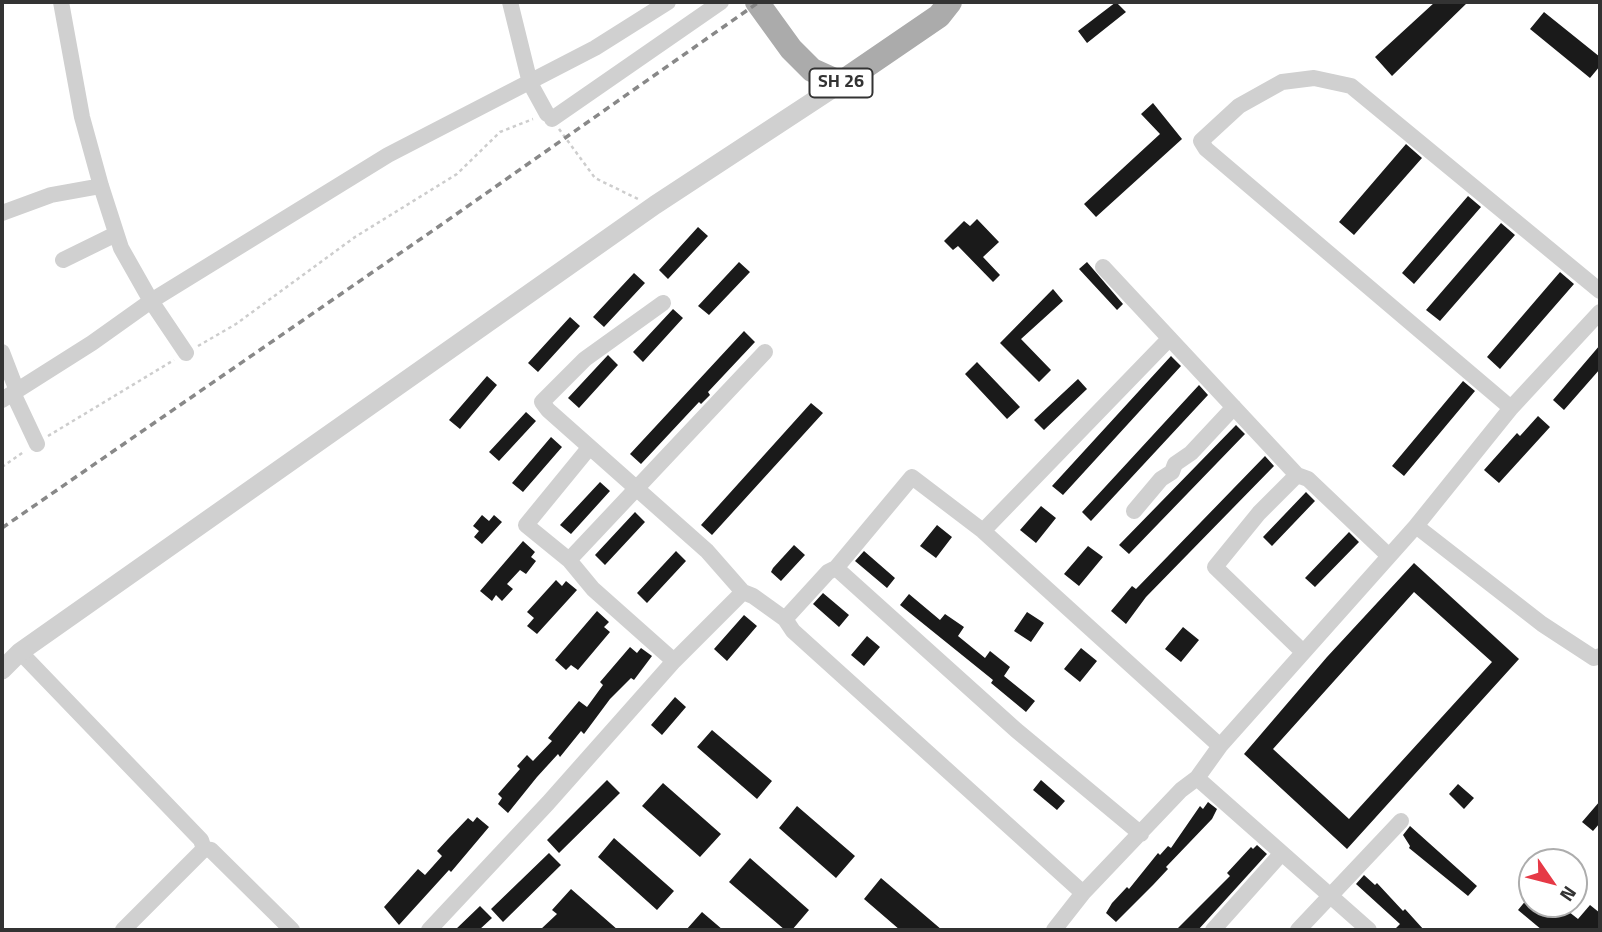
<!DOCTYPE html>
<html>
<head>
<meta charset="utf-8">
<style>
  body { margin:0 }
  #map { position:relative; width:1602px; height:932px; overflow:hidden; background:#fff; font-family:"Titillium Web",sans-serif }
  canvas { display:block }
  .frame { position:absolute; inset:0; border:4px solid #333; pointer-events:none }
  .north { position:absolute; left:1518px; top:848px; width:70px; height:70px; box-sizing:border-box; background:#fff; border:2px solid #adadad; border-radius:50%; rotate:125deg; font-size:19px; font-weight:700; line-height:28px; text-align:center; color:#333 }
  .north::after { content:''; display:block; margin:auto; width:24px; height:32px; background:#e63946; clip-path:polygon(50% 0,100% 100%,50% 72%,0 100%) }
</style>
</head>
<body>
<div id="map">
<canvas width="1602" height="932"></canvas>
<div class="frame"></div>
<div class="north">N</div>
</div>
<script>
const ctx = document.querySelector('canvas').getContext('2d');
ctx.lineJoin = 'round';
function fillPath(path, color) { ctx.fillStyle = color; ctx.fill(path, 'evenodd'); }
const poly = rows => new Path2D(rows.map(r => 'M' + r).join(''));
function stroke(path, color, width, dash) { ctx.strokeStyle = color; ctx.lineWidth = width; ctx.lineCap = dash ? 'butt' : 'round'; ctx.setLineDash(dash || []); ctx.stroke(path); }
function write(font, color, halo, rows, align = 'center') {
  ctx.font = font + ' "Titillium Web",sans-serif'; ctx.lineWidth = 7; ctx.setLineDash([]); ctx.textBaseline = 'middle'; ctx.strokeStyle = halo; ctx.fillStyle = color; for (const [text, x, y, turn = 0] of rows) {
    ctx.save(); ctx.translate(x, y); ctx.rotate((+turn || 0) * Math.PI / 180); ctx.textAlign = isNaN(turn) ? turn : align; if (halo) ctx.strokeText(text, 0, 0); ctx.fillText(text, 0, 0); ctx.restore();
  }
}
fillPath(poly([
  [1116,2,1126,12,1087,43,1078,31],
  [1435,2,1468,2,1392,76,1375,57],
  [1544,12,1600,57,1600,66,1590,78,1530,29],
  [1153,103,1182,139,1096,217,1084,204,1160,134,1141,114],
  [1406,144,1422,158,1354,235,1339,222],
  [1468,196,1481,207,1414,284,1402,273],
  [977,219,999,242,983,257,1000,275,993,282,958,246,953,250,944,241,964,221,970,226],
  [1501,223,1515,235,1440,321,1426,310],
  [698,227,708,236,668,279,659,270],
  [739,262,750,272,709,315,698,306],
  [1087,262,1123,304,1117,310,1079,269],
  [1560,272,1574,284,1500,369,1487,357],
  [634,273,645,283,604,327,593,317],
  [1053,289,1063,301,1021,339,1051,370,1039,382,1000,343],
  [673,309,683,318,643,362,633,352],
  [570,317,580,326,538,372,528,363],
  [744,331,755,342,708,392,710,395,701,404,699,402,641,464,630,454],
  [1600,345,1600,369,1564,410,1553,400],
  [608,355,618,365,579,408,568,398],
  [1171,356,1181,366,1063,495,1052,486],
  [977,362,1020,407,1007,419,965,374],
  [487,376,497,385,460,429,449,420],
  [1078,379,1087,389,1044,430,1034,420],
  [1463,381,1475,391,1404,476,1392,466],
  [1199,385,1208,395,1091,521,1082,512],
  [811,403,823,413,712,535,701,525],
  [526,412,536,421,499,461,489,452],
  [1538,416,1550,427,1499,483,1484,470,1517,433,1520,436],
  [1236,425,1245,434,1129,554,1119,545],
  [551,437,562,447,523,492,512,483],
  [1265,456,1274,466,1146,597,1126,624,1111,611,1132,586,1136,589],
  [600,482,610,491,571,534,560,525],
  [1306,492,1315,501,1272,546,1263,537],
  [1041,506,1056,518,1036,543,1020,530],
  [635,512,645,522,605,565,595,555],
  [482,515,489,521,494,515,502,522,482,544,474,537,479,531,473,526],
  [937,525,952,537,936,558,920,546],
  [1349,532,1359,542,1315,587,1305,578],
  [523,541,535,552,531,557,536,561,526,574,520,570,507,584,513,589,502,601,496,595,492,601,480,591],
  [794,545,805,555,781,581,771,572,773,568],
  [1088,546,1103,557,1079,586,1064,574],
  [676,551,686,561,647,603,637,593],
  [864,551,895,578,887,588,855,561],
  [1414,563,1519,659,1347,849,1244,754,1327,657],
  [1414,592,1492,662,1349,819,1273,749],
  [556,580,562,586,566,581,577,590,537,634,527,626,534,618,527,612],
  [823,593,849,615,839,627,813,604],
  [909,594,940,620,945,614,964,627,958,636,985,658,990,651,1010,667,1004,676,1035,701,1026,712,991,683,993,680,900,605],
  [597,611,609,622,604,627,610,632,578,670,571,665,566,670,555,660],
  [1027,612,1044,623,1031,642,1014,631],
  [744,615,757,626,727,661,714,649],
  [1183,627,1199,640,1181,662,1165,649],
  [867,636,880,647,864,666,851,655],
  [630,647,637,653,641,648,652,656,634,680,631,678,610,699,584,734,581,731,560,757,558,754,537,777,508,813,498,804,502,798,498,794,520,769,517,766,527,755,533,761,552,741,548,738,579,701,587,707,603,685,600,682],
  [1081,648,1097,661,1080,682,1064,669],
  [675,697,686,707,662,735,651,725],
  [712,730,772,781,757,799,697,747],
  [607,780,620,793,559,853,547,840],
  [1041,780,1065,801,1057,810,1033,790],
  [663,783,721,834,700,857,642,806],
  [1458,784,1474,798,1464,809,1449,794],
  [1600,801,1600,823,1593,831,1582,822],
  [1208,802,1217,809,1212,819,1166,867,1168,869,1153,885,1116,922,1106,913,1112,903,1127,887,1129,889,1158,853,1160,855,1168,846,1171,848,1200,806,1203,809],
  [797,806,855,856,836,878,779,828],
  [477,817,489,827,451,872,449,870,399,925,384,907,418,869,425,875,442,856,437,851,448,839,468,818,473,822],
  [1410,826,1477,886,1468,896,1409,848,1410,846,1403,835],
  [614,838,674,891,657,910,598,857],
  [1257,845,1267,854,1198,930,1176,930,1230,876,1227,873,1251,847,1253,849],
  [549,853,561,865,503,922,491,909],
  [750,858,809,910,792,930,785,930,729,882],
  [1364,875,1375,885,1377,883,1403,911,1405,909,1424,930,1394,930,1400,924,1356,884],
  [881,878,942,930,900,930,864,899],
  [571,889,618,930,540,930,557,914,552,910],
  [1532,893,1532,904,1559,904,1578,919,1590,905,1600,913,1600,930,1542,930,1518,910],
  [480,906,492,918,479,930,455,930],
  [702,912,723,930,686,930]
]), '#1a1a1a');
stroke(poly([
  [559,129,595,178,638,199],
  [198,346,236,324,355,237,457,174,500,132,533,119],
  [48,436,174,360],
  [2,467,25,451]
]), '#cdcdcd', 2.5, [3.5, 3.5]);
stroke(poly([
  [510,2,530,83,547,114],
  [552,119,721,2],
  [2,213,51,195,101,186],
  [63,260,116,234],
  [1103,267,1297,475,1308,479,1389,556],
  [2,352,17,391],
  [186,353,151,301,388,155,595,48,668,2],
  [13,393,37,444],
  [2,400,92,343,151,301,121,248,101,186,82,117,61,2],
  [1511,408,1206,149,1201,141,1239,106,1282,82,1314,78,1351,86,1600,291],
  [589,448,526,525,569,560,593,589,674,661],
  [1297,475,1259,513,1215,567,1302,651],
  [1134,511,1161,479,1172,472,1175,464,1191,453,1234,407],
  [1416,526,1542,624,1594,658,1600,656],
  [983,531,1168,340],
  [569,560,765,352],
  [836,568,1016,730,1141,834],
  [743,592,753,596,785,619,793,631,1083,893],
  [785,619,828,572,836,568,912,477,983,531,1220,746],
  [20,652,201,840,204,849,211,850,292,930],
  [1197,778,1369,930],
  [123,930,204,849],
  [429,930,548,803,674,661,743,592,707,551,548,410,542,402,585,359,663,303],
  [1054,930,1083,893,1181,790,1197,778,1220,746,1416,526,1511,408,1600,312],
  [1213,930,1281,854],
  [1298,930,1401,821]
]), '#d0d0d0', 16);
stroke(poly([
  [2,670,20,652,655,205,841,83]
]), '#d0d0d0', 19);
stroke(poly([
  [757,2,791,49,812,70,841,83,939,16,950,2]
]), '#ababab', 24);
stroke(poly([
  [2,528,438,227,759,2]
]), '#888', 3.5, [7, 5]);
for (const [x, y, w] of [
  [841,83,63]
]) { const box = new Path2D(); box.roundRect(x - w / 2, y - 14.5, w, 29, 5); ctx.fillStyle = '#fff'; ctx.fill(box); stroke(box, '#333', 2); }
write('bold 18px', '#333', null, [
  ["SH 26",841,83]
]);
</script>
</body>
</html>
